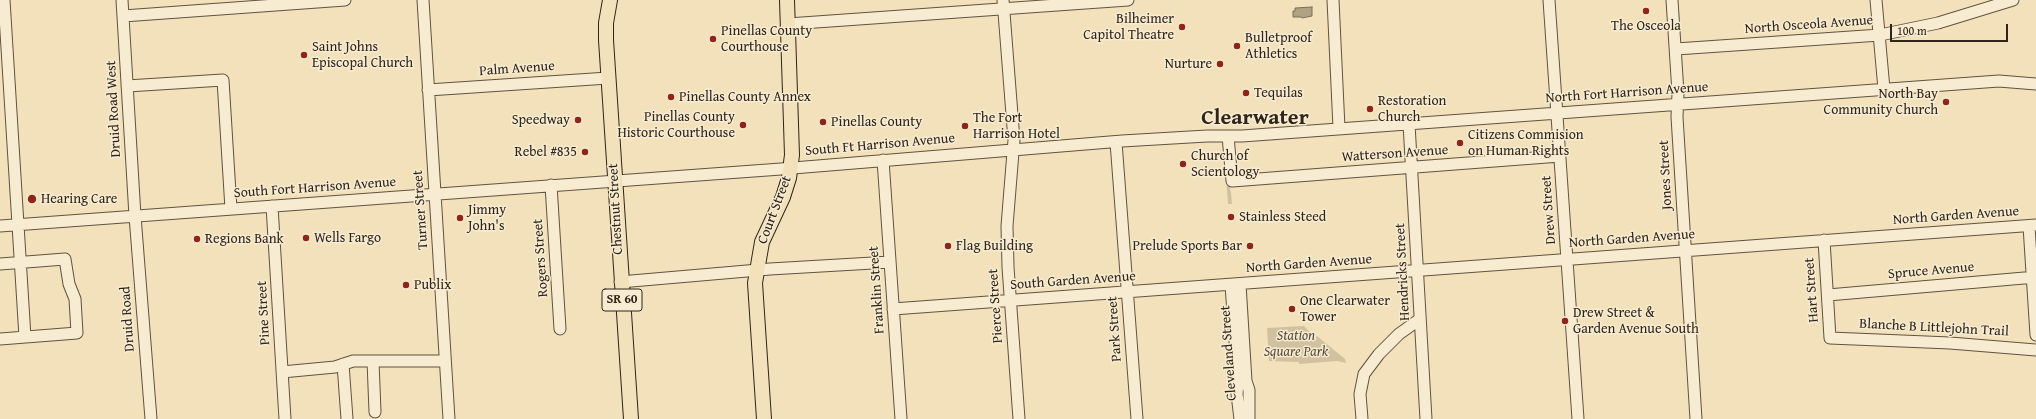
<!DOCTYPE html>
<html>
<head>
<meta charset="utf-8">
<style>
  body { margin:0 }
  #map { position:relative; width:2036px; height:419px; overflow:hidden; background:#f2e1ba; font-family:"Gentium Book Plus",serif }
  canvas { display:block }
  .scale { position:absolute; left:1890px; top:24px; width:118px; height:18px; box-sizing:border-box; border:2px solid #2f2418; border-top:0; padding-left:5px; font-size:12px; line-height:14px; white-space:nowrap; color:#2f2418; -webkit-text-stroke:3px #f7ecd2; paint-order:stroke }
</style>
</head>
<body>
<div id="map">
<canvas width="2036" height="419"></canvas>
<div class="scale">100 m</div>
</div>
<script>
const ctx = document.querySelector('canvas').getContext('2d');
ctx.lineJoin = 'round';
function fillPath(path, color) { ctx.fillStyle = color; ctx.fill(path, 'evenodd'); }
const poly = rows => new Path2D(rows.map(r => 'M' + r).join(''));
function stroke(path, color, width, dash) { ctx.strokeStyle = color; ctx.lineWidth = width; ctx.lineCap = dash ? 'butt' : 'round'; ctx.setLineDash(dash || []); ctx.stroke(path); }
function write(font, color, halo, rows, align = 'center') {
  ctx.font = font + ' "Gentium Book Plus",serif'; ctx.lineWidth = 3; ctx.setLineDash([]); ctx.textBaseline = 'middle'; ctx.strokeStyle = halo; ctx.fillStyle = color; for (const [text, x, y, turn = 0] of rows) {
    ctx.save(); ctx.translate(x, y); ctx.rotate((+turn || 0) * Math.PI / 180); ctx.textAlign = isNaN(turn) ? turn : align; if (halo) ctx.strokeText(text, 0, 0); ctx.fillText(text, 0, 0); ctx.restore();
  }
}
fillPath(poly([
  [1226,174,1231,193,1232,204,1228,204],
  [1304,326,1315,338,1317,336,1345,359,1346,363,1337,361,1299,364,1299,362,1269,361,1267,328]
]), '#d1c19e');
const water = poly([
  [1312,7,1312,16,1302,18,1301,17,1293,17,1293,11,1295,11,1295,8,1312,7]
]);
fillPath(water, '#b0a183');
stroke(water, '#7c6f58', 1);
const minor = poly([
  [4,0,25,337],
  [122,0,135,216,151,419],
  [423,0,449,419],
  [1003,0,1014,140,1007,226,1008,267,1019,419],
  [1333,0,1339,128],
  [1549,0,1578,419],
  [1672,0,1678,93,1677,117,1696,419],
  [1876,0,1884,89],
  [123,16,345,0],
  [788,24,1128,0],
  [1676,49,1880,35,1938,23,2013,0],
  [127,86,223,80,231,209],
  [428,90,608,78],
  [1409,124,1426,419],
  [1228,136,1232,181,1560,156],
  [1116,142,1137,419],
  [883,160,901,419],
  [551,185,560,329],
  [272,206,285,419],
  [0,226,781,169,1122,141,1207,136,1242,136,1999,81,2036,84],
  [2029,226,2036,335],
  [1824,240,1830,338,1950,343,2036,350],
  [0,264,65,259,69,284,75,299,77,333,0,339],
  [620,282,770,269,890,262],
  [1240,284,1246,381,1249,390,1249,419],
  [1231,285,1238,382,1237,394,1240,419],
  [1828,295,2036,277],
  [893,309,2036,225],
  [373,361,375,412],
  [343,364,347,419],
  [282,372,335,367,353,361,445,361],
  [1362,419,1360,394,1364,374,1379,354,1399,334,1420,319]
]);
const major = poly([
  [610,0,606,23,606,40,631,419],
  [764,419,755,283,762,242,783,197,789,178,792,155,787,0]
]);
stroke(minor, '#605340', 13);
stroke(major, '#2f2418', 16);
stroke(minor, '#f7ecd2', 11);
stroke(major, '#f2e1ba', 14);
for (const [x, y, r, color] of [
  [1646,11,4,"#8f2418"],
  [1182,27,4,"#8f2418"],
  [713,39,4,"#8f2418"],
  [1237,46,4,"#8f2418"],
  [304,55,4,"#8f2418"],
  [1220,64,4,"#8f2418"],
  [1246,93,4,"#8f2418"],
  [671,97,4,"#8f2418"],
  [1946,102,4,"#8f2418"],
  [1370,109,4,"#8f2418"],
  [578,120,4,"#8f2418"],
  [823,122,4,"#8f2418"],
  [743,125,4,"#8f2418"],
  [965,126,4,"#8f2418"],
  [1460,143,4,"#8f2418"],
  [585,152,4,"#8f2418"],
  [1183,164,4,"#8f2418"],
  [32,199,5,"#8f2418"],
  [1231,217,4,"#8f2418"],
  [460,218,4,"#8f2418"],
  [306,238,4,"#8f2418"],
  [197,239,4,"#8f2418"],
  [948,246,4,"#8f2418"],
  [1250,246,4,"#8f2418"],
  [406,285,4,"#8f2418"],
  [1292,309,4,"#8f2418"],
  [1565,321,4,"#8f2418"]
]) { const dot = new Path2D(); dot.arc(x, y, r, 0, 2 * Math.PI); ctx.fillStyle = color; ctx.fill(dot); stroke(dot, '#f7ecd2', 1.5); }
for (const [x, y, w] of [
  [622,300,40]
]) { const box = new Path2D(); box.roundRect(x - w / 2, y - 11, w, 22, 3); ctx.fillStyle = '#f7ecd2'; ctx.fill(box); stroke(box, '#2f2418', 1); }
write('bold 13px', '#2f2418', null, [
  ["SR 60",622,300]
]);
write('14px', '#2f2418', '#f7ecd2', [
  ["Bilheimer",1174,19,"right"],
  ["Capitol Theatre",1174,35,"right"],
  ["The Osceola",1646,26,"center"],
  ["Pinellas County",721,31],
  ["Courthouse",721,47],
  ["Bulletproof",1245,38],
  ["Athletics",1245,54],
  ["Saint Johns",312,47],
  ["Episcopal Church",312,63],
  ["Nurture",1212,64,"right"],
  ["Tequilas",1254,93],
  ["North Bay",1938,94,"right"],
  ["Community Church",1938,110,"right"],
  ["Pinellas County Annex",679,97],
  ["Restoration",1378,101],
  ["Church",1378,117],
  ["Pinellas County",735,117,"right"],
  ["Historic Courthouse",735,133,"right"],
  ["The Fort",973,118],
  ["Harrison Hotel",973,134],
  ["Speedway",570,120,"right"],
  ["Pinellas County",831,122],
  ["Citizens Commision",1468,135],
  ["on Human Rights",1468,151],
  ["Rebel #835",577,152,"right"],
  ["Church of",1191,156],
  ["Scientology",1191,172],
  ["Hearing Care",41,199],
  ["Jimmy",468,210],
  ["John's",468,226],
  ["Stainless Steed",1239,217],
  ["Wells Fargo",314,238],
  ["Regions Bank",205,239],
  ["Flag Building",956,246],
  ["Prelude Sports Bar",1242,246,"right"],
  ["Publix",414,285],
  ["One Clearwater",1300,301],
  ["Tower",1300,317],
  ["Drew Street &",1573,313],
  ["Garden Avenue South",1573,329]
], 'left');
write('14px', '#2f2418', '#f7ecd2', [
  ["North Osceola Avenue",1809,25,-4],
  ["Palm Avenue",517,69,-4],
  ["North Fort Harrison Avenue",1627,93,-4],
  ["Druid Road West",114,109,-93],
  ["South Ft Harrison Avenue",880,145,-5],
  ["Watterson Avenue",1395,154,-4],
  ["Jones Street",1666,175,-93],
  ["South Fort Harrison Avenue",315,188,-4],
  ["Chestnut Street",616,209,-93],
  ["Turner Street",421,210,-94],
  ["Court Street",775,210,-69],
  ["Drew Street",1549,210,-94],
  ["North Garden Avenue",1956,216,-4],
  ["North Garden Avenue",1632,239,-4],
  ["Rogers Street",541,258,-94],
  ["North Garden Avenue",1309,264,-4],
  ["Spruce Avenue",1931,271,-5],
  ["Hendricks Street",1403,272,-93],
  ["South Garden Avenue",1073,281,-4],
  ["Franklin Street",877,290,-94],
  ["Hart Street",1812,290,-94],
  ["Pierce Street",996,306,-94],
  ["Pine Street",264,313,-93],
  ["Druid Road",128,319,-94],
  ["Blanche B Littlejohn Trail",1934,328,3],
  ["Park Street",1115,329,-94],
  ["Cleveland Street",1229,353,-94]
]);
write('italic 14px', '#584b3a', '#f7ecd2', [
  ["Station",1296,336],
  ["Square Park",1296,352]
]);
write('bold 22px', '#2f2418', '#f7ecd2', [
  ["Clearwater",1255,118]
]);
</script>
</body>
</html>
